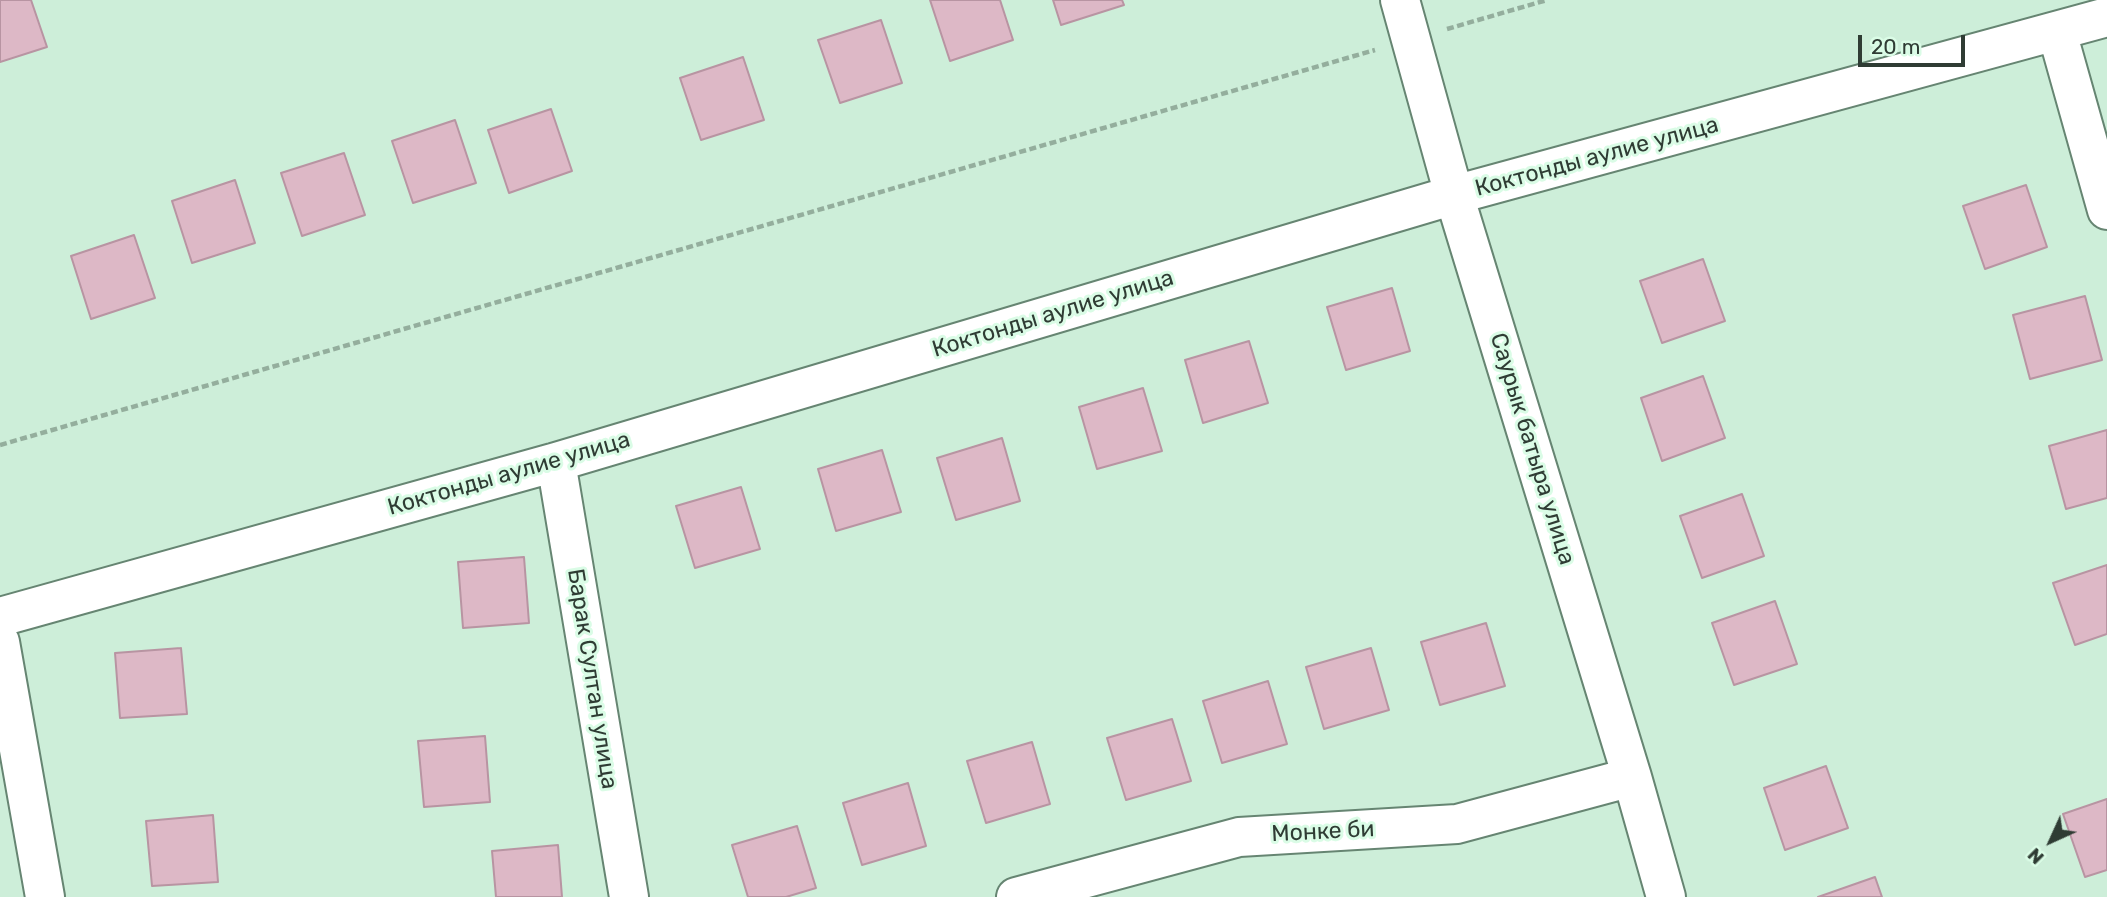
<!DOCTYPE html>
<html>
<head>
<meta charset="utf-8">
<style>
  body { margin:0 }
  #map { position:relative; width:2107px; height:897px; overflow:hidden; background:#cdeed9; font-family:Rubik,sans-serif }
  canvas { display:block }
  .north { position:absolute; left:2016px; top:806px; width:70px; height:70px; -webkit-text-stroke:5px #dafce6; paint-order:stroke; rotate:225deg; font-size:19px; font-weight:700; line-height:28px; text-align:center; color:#2f3c34 }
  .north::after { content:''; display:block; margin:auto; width:24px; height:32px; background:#2f3c34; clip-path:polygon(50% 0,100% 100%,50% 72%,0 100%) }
  .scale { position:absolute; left:1858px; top:35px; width:107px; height:32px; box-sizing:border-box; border:4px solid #2f3c34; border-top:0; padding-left:9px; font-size:21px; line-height:24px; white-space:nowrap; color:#2f3c34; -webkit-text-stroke:5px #dafce6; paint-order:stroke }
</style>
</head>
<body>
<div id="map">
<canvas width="2107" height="897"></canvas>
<div class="north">N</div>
<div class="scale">20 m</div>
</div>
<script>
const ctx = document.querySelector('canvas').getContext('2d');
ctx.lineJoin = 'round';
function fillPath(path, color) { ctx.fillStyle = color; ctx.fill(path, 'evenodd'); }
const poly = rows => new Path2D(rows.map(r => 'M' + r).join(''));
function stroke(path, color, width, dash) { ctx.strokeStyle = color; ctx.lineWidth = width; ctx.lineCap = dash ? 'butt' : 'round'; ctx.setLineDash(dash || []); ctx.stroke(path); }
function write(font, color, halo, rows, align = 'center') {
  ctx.font = font + ' Rubik,sans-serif'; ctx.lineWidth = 6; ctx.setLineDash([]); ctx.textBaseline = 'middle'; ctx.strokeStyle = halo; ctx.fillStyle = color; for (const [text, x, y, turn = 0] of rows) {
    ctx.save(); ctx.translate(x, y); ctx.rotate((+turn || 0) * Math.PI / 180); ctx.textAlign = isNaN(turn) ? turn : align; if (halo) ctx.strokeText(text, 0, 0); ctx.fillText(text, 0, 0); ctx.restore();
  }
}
const building = poly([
  [0,0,31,0,47,47,0,62,0,0],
  [930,0,1000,0,1013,40,950,61,930,0],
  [1053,0,1122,0,1124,5,1061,25,1053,0],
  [881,20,902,83,840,103,818,40,881,20],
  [743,57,764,120,701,140,680,78,743,57],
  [551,109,572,171,509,193,488,130,551,109],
  [455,120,476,183,413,203,392,141,455,120],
  [344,153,365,215,302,236,281,173,344,153],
  [235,180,255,243,192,263,172,201,235,180],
  [2026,185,2047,247,1985,269,1963,206,2026,185],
  [134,235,155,298,91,319,71,256,134,235],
  [1703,259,1725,321,1662,343,1640,281,1703,259],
  [1392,288,1410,351,1346,370,1327,307,1392,288],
  [2085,296,2102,360,2030,379,2013,315,2085,296],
  [1249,341,1268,403,1203,423,1185,360,1249,341],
  [1703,376,1725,438,1662,461,1641,398,1703,376],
  [1143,388,1162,451,1097,469,1079,407,1143,388],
  [2107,430,2107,498,2066,509,2049,446,2107,430],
  [1002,438,1020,501,956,520,937,458,1002,438],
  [882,450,901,512,836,531,818,469,882,450],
  [741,487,760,549,695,568,676,506,741,487],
  [1742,494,1764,556,1702,578,1680,516,1742,494],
  [524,557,529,623,463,628,458,562,524,557],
  [2107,565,2107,634,2075,645,2053,583,2107,565],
  [1775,601,1797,664,1734,685,1712,623,1775,601],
  [1486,623,1505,686,1440,705,1421,642,1486,623],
  [181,648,187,714,120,718,115,653,181,648],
  [1371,648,1389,710,1324,729,1306,667,1371,648],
  [1268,681,1287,744,1222,763,1203,701,1268,681],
  [1172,719,1191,781,1126,800,1107,738,1172,719],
  [485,736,490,802,424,807,418,741,485,736],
  [1032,742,1050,804,986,823,967,761,1032,742],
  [1826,766,1848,828,1785,850,1764,788,1826,766],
  [908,783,926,846,862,865,843,803,908,783],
  [2107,799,2107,870,2085,877,2063,814,2107,799],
  [213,815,218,882,152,886,146,821,213,815],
  [797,826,816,888,786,897,748,897,732,845,797,826],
  [558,845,562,897,496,897,492,851,558,845],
  [1875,877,1882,897,1818,897,1875,877]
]);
fillPath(building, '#ddb8c6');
stroke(building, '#b894a2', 2);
const minor = poly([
  [1400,0,1454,195,1632,777,1666,897],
  [2057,32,2107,210],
  [556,462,629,897],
  [0,617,556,462,1454,195,2107,17],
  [0,642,45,897],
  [1016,897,1239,837,1457,824,1632,777]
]);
stroke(minor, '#668572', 42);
stroke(poly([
  [1447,29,1547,0],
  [0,445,1375,50]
]), '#94ae9d', 4.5, [7, 3.5]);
stroke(minor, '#fff', 38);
write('23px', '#2f3c34', '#dafce6', [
  ["Коктонды аулие улица",1597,157,-15],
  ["Коктонды аулие улица",1053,314,-17],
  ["Саурык батыра улица",1532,449,73],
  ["Коктонды аулие улица",509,474,-16],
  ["Барак Султан улица",592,679,81],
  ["Монке би",1323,832,-3]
]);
</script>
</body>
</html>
